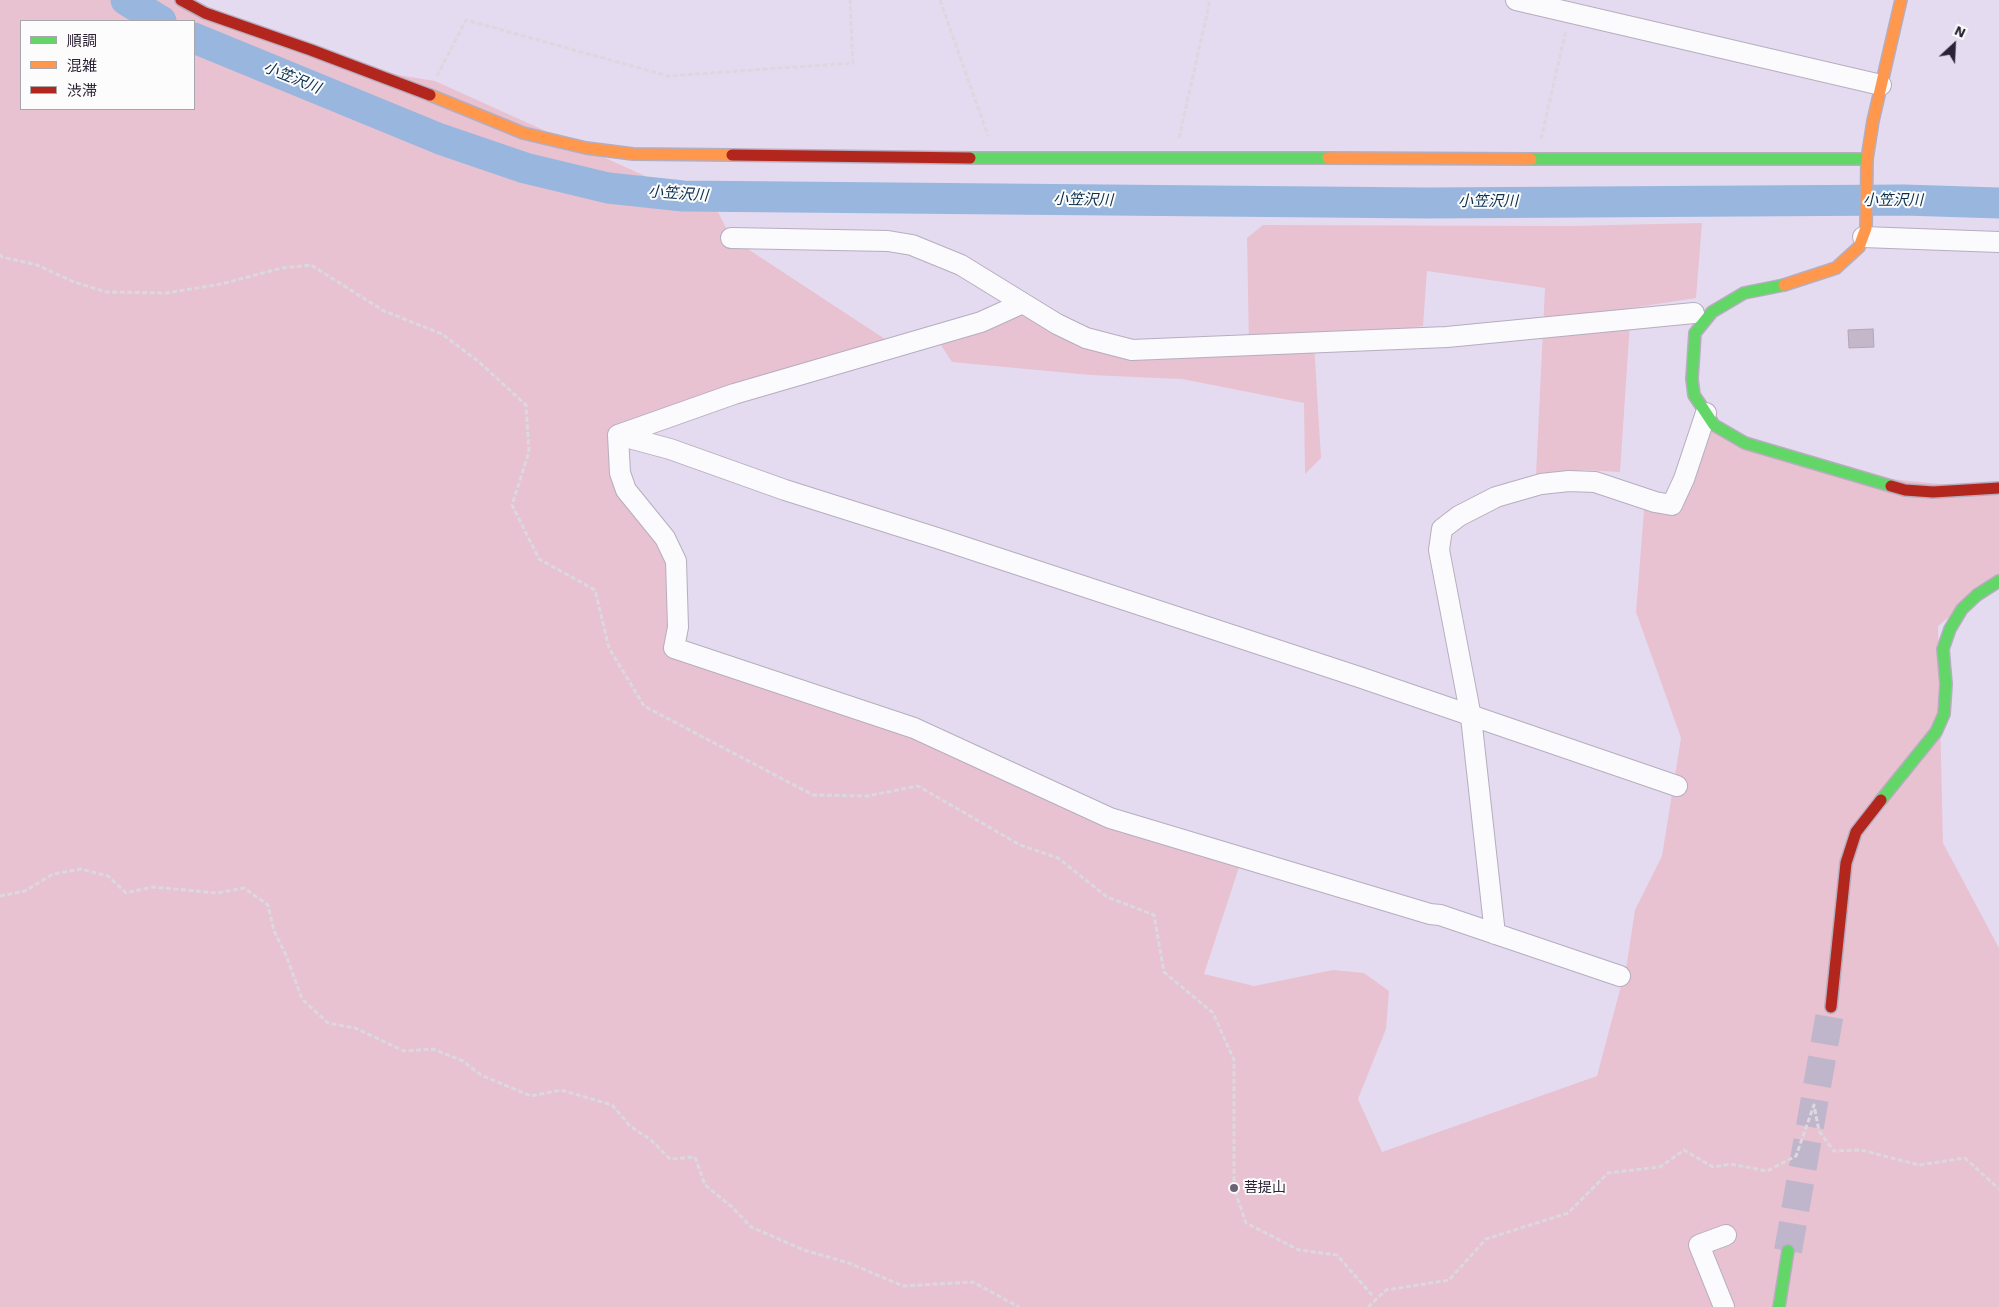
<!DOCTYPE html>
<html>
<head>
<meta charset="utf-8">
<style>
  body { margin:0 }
  #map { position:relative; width:1999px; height:1307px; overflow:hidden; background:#e5dbf0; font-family:"Work Sans","Noto Sans JP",sans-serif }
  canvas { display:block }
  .legend { position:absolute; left:20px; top:20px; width:175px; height:90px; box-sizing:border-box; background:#fcfcfc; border:1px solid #a9a5ac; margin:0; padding:6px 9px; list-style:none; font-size:15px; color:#2c2235 }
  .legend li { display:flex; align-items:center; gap:10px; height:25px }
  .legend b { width:25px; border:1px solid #a9a5ac }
  .north { position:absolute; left:1929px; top:20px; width:50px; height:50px; -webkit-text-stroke:4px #fcfcfc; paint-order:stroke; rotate:25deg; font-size:14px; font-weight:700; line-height:20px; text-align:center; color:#2c2235 }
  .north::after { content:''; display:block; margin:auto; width:18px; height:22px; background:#2c2235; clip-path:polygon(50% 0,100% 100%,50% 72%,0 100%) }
</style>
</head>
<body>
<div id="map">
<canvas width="1999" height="1307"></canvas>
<ul class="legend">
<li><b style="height:6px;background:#63d668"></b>順調</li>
<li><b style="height:6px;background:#ff974d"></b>混雑</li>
<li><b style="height:6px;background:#b3261e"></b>渋滞</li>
</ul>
<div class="north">N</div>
</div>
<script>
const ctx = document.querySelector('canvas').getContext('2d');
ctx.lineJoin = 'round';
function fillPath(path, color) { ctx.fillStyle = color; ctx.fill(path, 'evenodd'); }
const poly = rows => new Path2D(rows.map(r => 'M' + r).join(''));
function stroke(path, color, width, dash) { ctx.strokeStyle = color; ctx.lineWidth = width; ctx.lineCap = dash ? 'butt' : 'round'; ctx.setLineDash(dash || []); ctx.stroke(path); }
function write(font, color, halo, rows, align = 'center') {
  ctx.font = font + ' "Work Sans","Noto Sans JP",sans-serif'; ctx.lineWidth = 4; ctx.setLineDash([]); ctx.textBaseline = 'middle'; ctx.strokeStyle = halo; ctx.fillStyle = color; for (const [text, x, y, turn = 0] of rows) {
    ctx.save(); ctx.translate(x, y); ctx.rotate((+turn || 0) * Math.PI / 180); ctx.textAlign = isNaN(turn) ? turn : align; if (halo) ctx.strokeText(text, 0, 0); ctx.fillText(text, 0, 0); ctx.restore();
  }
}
fillPath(poly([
  [0,0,179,0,398,75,435,81,716,208,731,238,891,343,618,435,625,487,676,561,674,648,914,728,1110,818,1242,858,1204,974,1254,986,1333,970,1364,973,1389,991,1386,1029,1358,1099,1382,1152,1597,1076,1627,963,1635,910,1662,856,1681,738,1636,612,1645,498,1672,505,1704,420,1852,475,1999,490,1999,576,1938,626,1943,843,1999,948,1999,1307,0,1307],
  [21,21,194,21,194,109,21,109],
  [1702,223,1696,298,1631,308,1620,472,1584,470,1536,475,1545,288,1427,271,1423,326,1314,343,1321,458,1305,474,1304,403,1182,379,1090,375,952,362,935,336,1017,306,1089,349,1249,346,1247,238,1263,225,1569,226]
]), '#e8c2d1');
stroke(poly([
  [126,0,161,21],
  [194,38,440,139,525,168,608,188,683,196,1426,203,1904,200,1999,203]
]), '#99b7de', 31);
const building = poly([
  [1873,329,1874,347,1849,348,1848,330,1873,329]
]);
fillPath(building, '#c5b7ca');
stroke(building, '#b1a5b6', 1);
stroke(poly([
  [1788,1251,1831,1007]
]), '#c0b6cb', 28, [28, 14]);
const street = poly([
  [1516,0,1881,85],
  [1863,237,1999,242],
  [731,238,888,241,912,245,961,265,1057,324,1086,338,1132,350,1447,337,1694,313],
  [618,435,620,473,626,490,665,538,676,561,678,627,674,648,914,728,1110,818,1430,914,1440,915,1620,976],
  [618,435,670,449,785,490,937,538,1362,678,1677,786],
  [618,435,734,394,981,322,1023,303],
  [1495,934,1471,717,1439,550,1442,529,1459,516,1496,497,1541,484,1569,481,1595,482,1655,502,1672,505,1684,479,1706,413],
  [1724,1307,1699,1245,1726,1235]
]);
const fast = poly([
  [970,158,1328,158],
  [1531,159,1867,159],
  [1784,285,1744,293,1712,312,1695,333,1692,379,1694,395,1714,425,1745,443,1891,486],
  [1881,800,1936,732,1944,714,1946,684,1943,649,1950,629,1962,609,1977,595,1999,581],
  [1779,1307,1788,1251]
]);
const slow = poly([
  [430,95,523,133,586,148,633,154,732,155],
  [1328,158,1531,159],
  [1784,285,1836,268,1859,247,1866,228,1867,159,1873,121,1901,0]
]);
const jam = poly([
  [181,0,205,13,311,50,430,95],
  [732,155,970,158],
  [1891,486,1905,490,1933,492,1999,488],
  [1831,1007,1846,863,1856,832,1881,800]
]);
stroke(street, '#b6adbf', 22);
stroke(fast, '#b6adbf', 14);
stroke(slow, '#b6adbf', 14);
stroke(jam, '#b6adbf', 14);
stroke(poly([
  [940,0,988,136],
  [437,76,466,20,668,76,853,63,850,0],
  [1179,138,1210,0],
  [1541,139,1566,30],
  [0,254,2,257,37,265,74,282,106,292,167,293,221,284,282,268,311,265,384,311,442,334,478,361,526,405,529,452,512,505,539,559,595,590,609,648,644,706,813,795,867,796,918,786,1020,845,1058,858,1107,897,1154,915,1164,972,1213,1013,1234,1060,1234,1188,1246,1223,1299,1250,1337,1255,1372,1295],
  [0,896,25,891,53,874,81,869,108,876,126,893,153,887,217,893,244,888,268,905,274,931,286,955,302,999,328,1023,355,1028,404,1051,433,1049,463,1061,481,1075,531,1096,561,1090,612,1105,630,1126,651,1140,670,1159,695,1157,705,1185,732,1207,751,1227,804,1250,849,1263,903,1286,973,1282,1019,1307],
  [1368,1307,1386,1290,1449,1280,1486,1239,1568,1213,1608,1173,1660,1167,1684,1150,1713,1167,1731,1164,1767,1171,1796,1156,1814,1105,1819,1131,1834,1151,1861,1150,1919,1165,1965,1158,1999,1189]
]), '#dbd8de', 3, [5, 2.5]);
stroke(street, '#fbfafd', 20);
stroke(fast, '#63d668', 11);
stroke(slow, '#ff974d', 11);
stroke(jam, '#b3261e', 11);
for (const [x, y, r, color] of [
  [1234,1188,5,"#6d6376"]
]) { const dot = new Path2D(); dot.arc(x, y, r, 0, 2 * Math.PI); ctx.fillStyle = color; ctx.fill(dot); stroke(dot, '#fcfcfc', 2); }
write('14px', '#2c2235', '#fcfcfc', [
  ["菩提山",1244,1188]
], 'left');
write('italic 15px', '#082e4d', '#fcfcfc', [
  ["小笠沢川",292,78,22],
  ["小笠沢川",678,194,4],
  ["小笠沢川",1083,200,1],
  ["小笠沢川",1893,201],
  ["小笠沢川",1488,202]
]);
</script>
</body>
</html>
